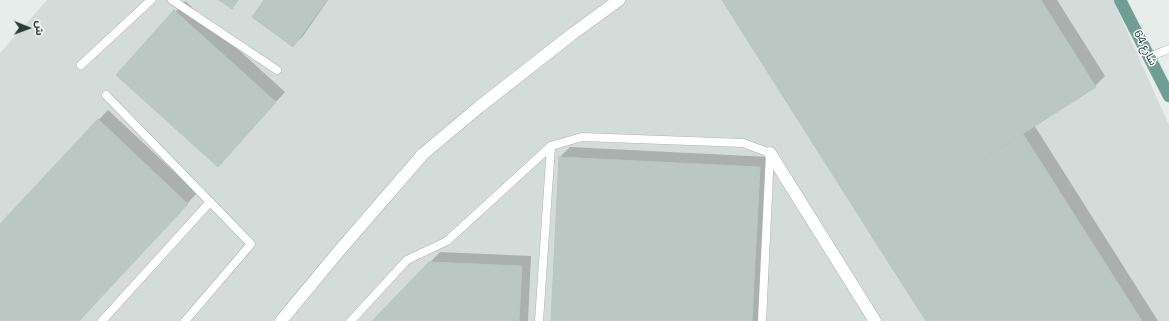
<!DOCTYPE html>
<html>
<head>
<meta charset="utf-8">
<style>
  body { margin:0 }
  #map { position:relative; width:1169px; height:321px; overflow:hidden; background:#e6edea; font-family:"Space Grotesk","Noto Sans Arabic",sans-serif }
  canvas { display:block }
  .north { position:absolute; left:8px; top:8px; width:40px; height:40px; -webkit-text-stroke:3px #f6f9f8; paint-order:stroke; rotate:91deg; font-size:11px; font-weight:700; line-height:16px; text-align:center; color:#273d38 }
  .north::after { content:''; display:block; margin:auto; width:14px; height:18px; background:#273d38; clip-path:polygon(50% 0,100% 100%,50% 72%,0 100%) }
</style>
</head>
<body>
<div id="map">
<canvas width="1169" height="321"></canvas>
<div class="north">ش</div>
</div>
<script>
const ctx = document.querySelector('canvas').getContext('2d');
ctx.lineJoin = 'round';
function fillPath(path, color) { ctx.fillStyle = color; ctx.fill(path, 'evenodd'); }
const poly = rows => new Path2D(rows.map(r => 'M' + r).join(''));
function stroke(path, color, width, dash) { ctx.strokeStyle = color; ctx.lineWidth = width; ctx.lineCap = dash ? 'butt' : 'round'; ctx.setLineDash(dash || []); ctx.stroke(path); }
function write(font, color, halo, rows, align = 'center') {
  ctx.font = font + ' "Space Grotesk","Noto Sans Arabic",sans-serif'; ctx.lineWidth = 3; ctx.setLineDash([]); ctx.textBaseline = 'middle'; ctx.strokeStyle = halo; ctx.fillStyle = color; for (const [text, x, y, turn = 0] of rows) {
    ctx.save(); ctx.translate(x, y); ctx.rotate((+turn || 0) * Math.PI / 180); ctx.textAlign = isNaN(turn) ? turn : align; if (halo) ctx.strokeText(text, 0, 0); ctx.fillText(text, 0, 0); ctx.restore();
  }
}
fillPath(poly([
  [47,0,1113,0,1169,125,1169,321,0,321,0,53]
]), '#d4dcd9');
fillPath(poly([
  [265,0,328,0,303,36,293,46],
  [723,0,1057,0,1105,76,1095,86,1034,125,1158,321,927,321],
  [185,1,285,92,227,156,118,75],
  [108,110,197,193,78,321,0,321,0,225],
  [570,147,769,157,761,321,552,321,560,157],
  [440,252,531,256,528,321,373,321]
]), '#0003');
const building = poly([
  [219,0,238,0,232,9,219,0],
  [264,0,327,0,293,47,252,17,264,0],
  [722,0,1041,0,1096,87,869,232,722,0],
  [174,10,276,102,218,167,116,75,174,10],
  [98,119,188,204,79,321,0,321,0,224,98,119],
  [1023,134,1142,321,926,321,869,232,1023,134],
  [559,157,760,167,752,321,551,321,559,157],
  [429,262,522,266,519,321,372,321,429,262]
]);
fillPath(building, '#bbc7c3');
stroke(building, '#b9c6c1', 1);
const service = poly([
  [172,0,277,70],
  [1149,57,1169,49],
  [81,65,151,0],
  [106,95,251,244,185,321],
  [102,321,210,202],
  [351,321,407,260,447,241,551,146,582,137,743,143,770,153,762,321],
  [539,321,551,146]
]);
const minor = poly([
  [770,153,875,321],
  [281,321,339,251,423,154,479,107,571,35,619,0]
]);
const primary = poly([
  [1120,0,1169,96]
]);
stroke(service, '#a9b5b1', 9);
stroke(minor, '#a9b5b1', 13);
stroke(primary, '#c3c9c7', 13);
stroke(service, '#fff', 8);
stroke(minor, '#fff', 12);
stroke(primary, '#709d94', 12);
write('11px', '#273d38', '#f6f9f8', [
  ["شارع 64",1145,48,63]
]);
</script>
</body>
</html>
